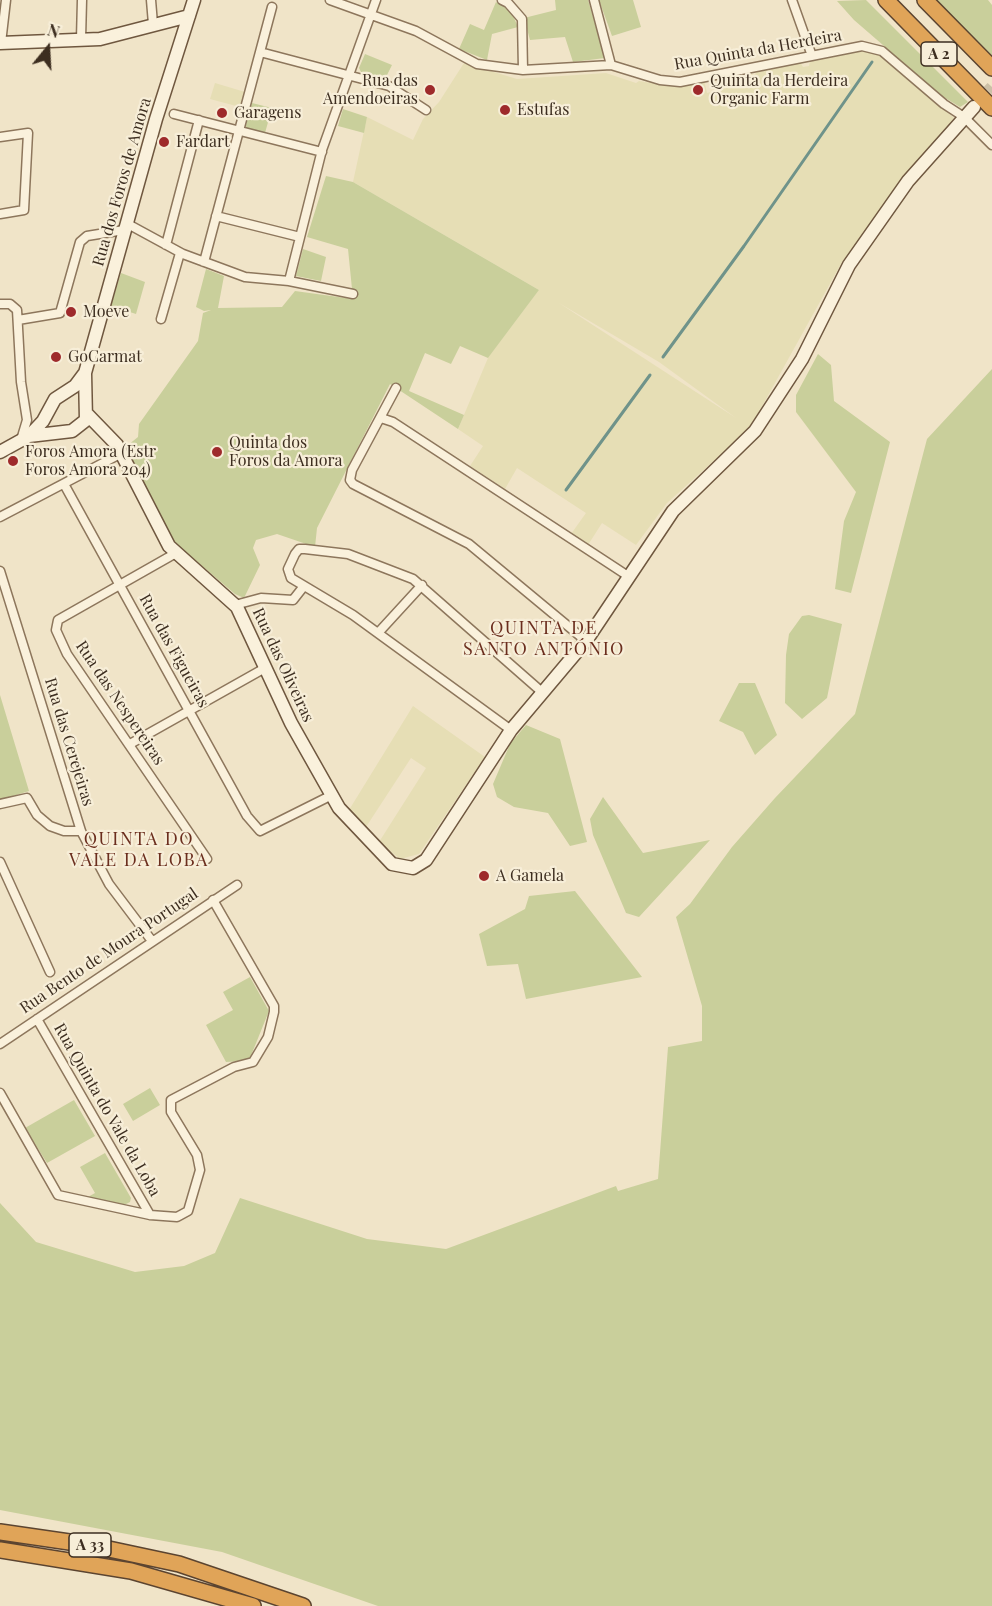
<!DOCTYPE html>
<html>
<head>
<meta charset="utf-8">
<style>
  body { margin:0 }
  #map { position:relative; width:992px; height:1606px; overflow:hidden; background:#f0e4c8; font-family:"Playfair Display",serif }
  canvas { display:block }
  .north { position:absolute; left:18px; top:18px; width:60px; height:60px; -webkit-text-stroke:4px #f7eed8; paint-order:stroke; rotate:18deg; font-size:16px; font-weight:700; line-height:24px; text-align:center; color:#3d2e20 }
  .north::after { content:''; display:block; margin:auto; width:21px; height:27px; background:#3d2e20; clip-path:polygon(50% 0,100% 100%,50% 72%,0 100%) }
</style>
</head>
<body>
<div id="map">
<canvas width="992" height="1606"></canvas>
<div class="north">N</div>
</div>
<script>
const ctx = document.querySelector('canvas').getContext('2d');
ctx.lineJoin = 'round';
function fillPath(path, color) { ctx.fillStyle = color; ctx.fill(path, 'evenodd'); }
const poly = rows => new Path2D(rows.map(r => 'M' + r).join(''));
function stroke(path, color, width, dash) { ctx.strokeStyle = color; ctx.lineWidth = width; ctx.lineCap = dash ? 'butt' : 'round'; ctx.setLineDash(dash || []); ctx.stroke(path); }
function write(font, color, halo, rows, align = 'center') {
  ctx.font = font + ' "Playfair Display",serif'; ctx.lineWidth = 4.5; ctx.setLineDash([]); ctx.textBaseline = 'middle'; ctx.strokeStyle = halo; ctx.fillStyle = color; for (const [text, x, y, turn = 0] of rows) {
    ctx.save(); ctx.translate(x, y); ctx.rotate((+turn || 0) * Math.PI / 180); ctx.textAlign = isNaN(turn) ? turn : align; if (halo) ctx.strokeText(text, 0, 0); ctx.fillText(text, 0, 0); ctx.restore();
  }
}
fillPath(poly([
  [861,50,879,54,954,118,903,179,842,262,750,428,667,503,636,545,602,523,588,545,571,534,586,513,517,468,505,489,470,466,483,446,458,429,488,358,539,290,353,182,367,117,413,140,423,119,439,102,464,63,517,79,606,73,636,83,639,81,664,85,704,80,707,93,722,89,720,77,743,72,754,75,759,70,800,62,803,67,809,66,810,61],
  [559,303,659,362,736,418],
  [215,83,245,92,240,107,210,99],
  [413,706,485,757,419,854,400,859,379,842,426,768,411,758,366,827,349,810]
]), '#e6deb5');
fillPath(poly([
  [555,0,588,0,605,58,573,62,565,37,530,40,524,18,556,10],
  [599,0,633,0,641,27,612,36],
  [866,0,968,102,960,107,942,96,854,20,837,1],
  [935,0,988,0,992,5,992,58],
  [496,2,511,11,518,27,492,34,487,60,459,49,470,24,484,30],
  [365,54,392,65,385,79,361,72,359,68],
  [252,103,272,108,265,133,245,129],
  [343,109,367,117,364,133,338,126],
  [326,176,353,182,539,290,488,358,460,346,451,364,425,353,409,391,464,415,458,429,390,384,317,528,315,547,277,534,256,540,253,548,260,565,244,598,235,594,174,542,129,455,128,445,138,437,139,424,198,341,203,313,211,310,204,311,196,307,206,269,224,276,218,308,282,307,295,291,353,299,348,249,307,237],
  [303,249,326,257,321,281,296,276],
  [121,273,145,282,136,314,111,306],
  [818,354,831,365,834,401,890,442,851,593,835,589,844,521,856,492,796,412,796,395],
  [992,369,992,1606,378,1606,222,1552,0,1510,0,1203,36,1242,135,1272,184,1266,215,1253,240,1198,367,1239,446,1249,616,1186,618,1191,658,1179,668,1047,702,1041,702,1006,676,917,690,904,732,847,775,798,855,714,927,439],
  [809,615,842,624,827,698,802,719,785,703,786,655,789,634,802,616],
  [739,683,755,683,777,735,755,755,743,732,719,721],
  [0,695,29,791,0,800],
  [526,725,560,739,587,842,570,846,548,813,514,807,497,797,493,784,510,744],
  [603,797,643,853,710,840,639,917,626,913,593,835,590,819],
  [575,891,642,977,526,999,518,964,487,966,479,934,525,909,529,896],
  [250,977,269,1011,250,1058,243,1061,226,1062,206,1025,233,1010,223,992],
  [150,1088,160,1105,133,1121,123,1104],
  [74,1100,95,1136,47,1163,25,1128],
  [105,1153,131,1198,130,1202,122,1206,88,1197,95,1193,80,1167]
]), '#c9cf9b');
stroke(poly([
  [663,357,744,246,872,62],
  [566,490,650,375]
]), '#6f938a', 3);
stroke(poly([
  [976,104,992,87]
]), '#ccc0a6', 12, [12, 6]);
const street = poly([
  [151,0,153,24],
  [330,0,416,31,477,64,523,70,611,65,660,80,680,82,862,46,882,51,944,104,964,117,992,145],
  [502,0,508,3,522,19,523,70],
  [594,0,611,65],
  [792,0,812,56],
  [81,39,82,0],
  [1,43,6,0],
  [260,52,389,86,426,110],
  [174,114,322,152],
  [0,137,28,133,24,210,0,214],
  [216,216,300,237],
  [126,223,183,254,245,277,289,281,353,294],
  [166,245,199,120],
  [204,262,272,7],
  [289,281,322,150,376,0],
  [0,304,10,304,17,310,21,382,27,420,21,440],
  [161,319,180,253],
  [18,320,60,313,80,242,87,236,124,230],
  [396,388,352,470,350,480,353,484,469,544,586,641],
  [381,418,393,422,628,576],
  [64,484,247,816,260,831,332,795],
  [0,517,122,453],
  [176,553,58,620,56,630,67,654,207,859],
  [0,571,81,831,109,884,152,941],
  [235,605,261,598,293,600,304,586],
  [378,633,422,585],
  [511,730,353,615,291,578,288,569,295,554,299,549,305,549,348,554,413,579,543,693],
  [130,744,265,668],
  [0,804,27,798,37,815,50,826,64,831,81,831],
  [0,862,50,972],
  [37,1019,150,1215],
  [0,1044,237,885],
  [0,1093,58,1195,150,1215,177,1217,188,1211,200,1170,197,1155,171,1112,171,1100,234,1067,253,1062,268,1037,274,1012,274,1006,213,900]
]);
const secondary = poly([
  [0,43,100,39,189,16],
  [87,414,117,445,169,546,237,607,291,723,339,808,392,864,413,868,426,860,511,730,586,641,673,511,755,431,802,359,849,265,908,181,974,107],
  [29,436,43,421,55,399,75,386,84,374],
  [0,452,29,436,72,431,86,420,85,373,156,119,194,0]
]);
const highway = poly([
  [886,0,992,108],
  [925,0,992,68],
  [0,1532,90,1545,179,1564,303,1606],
  [0,1550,131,1571,253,1606]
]);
stroke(street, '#8d765c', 11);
stroke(secondary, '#6f573f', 15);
stroke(highway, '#5b4430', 18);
stroke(street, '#faf1dc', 8);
stroke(secondary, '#faf1dc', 12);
stroke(highway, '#e0a458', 15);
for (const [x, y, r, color] of [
  [430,90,6,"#9e2a2b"],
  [698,90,6,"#9e2a2b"],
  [505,110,6,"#9e2a2b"],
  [222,113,6,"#9e2a2b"],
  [164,142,6,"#9e2a2b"],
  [71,312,6,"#9e2a2b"],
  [56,357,6,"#9e2a2b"],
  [217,452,6,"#9e2a2b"],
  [13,461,6,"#9e2a2b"],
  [484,876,6,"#9e2a2b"]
]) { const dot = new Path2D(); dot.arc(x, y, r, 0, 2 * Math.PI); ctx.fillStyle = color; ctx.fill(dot); stroke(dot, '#f7eed8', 2); }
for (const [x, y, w] of [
  [939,54,36],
  [90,1545,42]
]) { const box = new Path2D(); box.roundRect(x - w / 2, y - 12, w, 24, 4.5); ctx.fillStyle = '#f7eed8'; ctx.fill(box); stroke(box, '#3d2e20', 1.5); }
write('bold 15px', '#3d2e20', null, [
  ["A 2",939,54],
  ["A 33",90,1545]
]);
write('16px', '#3d2e20', '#f7eed8', [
  ["Rua Quinta da Herdeira",758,50,-10],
  ["Rua dos Foros de Amora",122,182,-74],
  ["Rua das Figueiras",174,651,61],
  ["Rua das Oliveiras",283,665,65],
  ["Rua das Nespereiras",120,703,56],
  ["Rua das Cerejeiras",69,742,73],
  ["Rua Bento de Moura Portugal",109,951,-34],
  ["Rua Quinta do Vale da Loba",107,1110,60]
]);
write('16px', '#3d2e20', '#f7eed8', [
  ["Rua das",418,81,"right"],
  ["Amendoeiras",418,99,"right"],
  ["Quinta da Herdeira",710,81],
  ["Organic Farm",710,99],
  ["Estufas",517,110],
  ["Garagens",234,113],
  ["Fardart",176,142],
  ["Moeve",83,312],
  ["GoCarmat",68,357],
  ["Quinta dos",229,443],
  ["Foros da Amora",229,461],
  ["Foros Amora (Estr",25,452],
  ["Foros Amora 204)",25,470],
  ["A Gamela",496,876]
], 'left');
ctx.letterSpacing = '1.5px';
write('18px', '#6b2e1e', '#f7eed8', [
  ["QUINTA DE",544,628],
  ["SANTO ANTÓNIO",544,649],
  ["QUINTA DO",139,839],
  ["VALE DA LOBA",139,860]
]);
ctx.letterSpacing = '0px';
</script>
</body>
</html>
